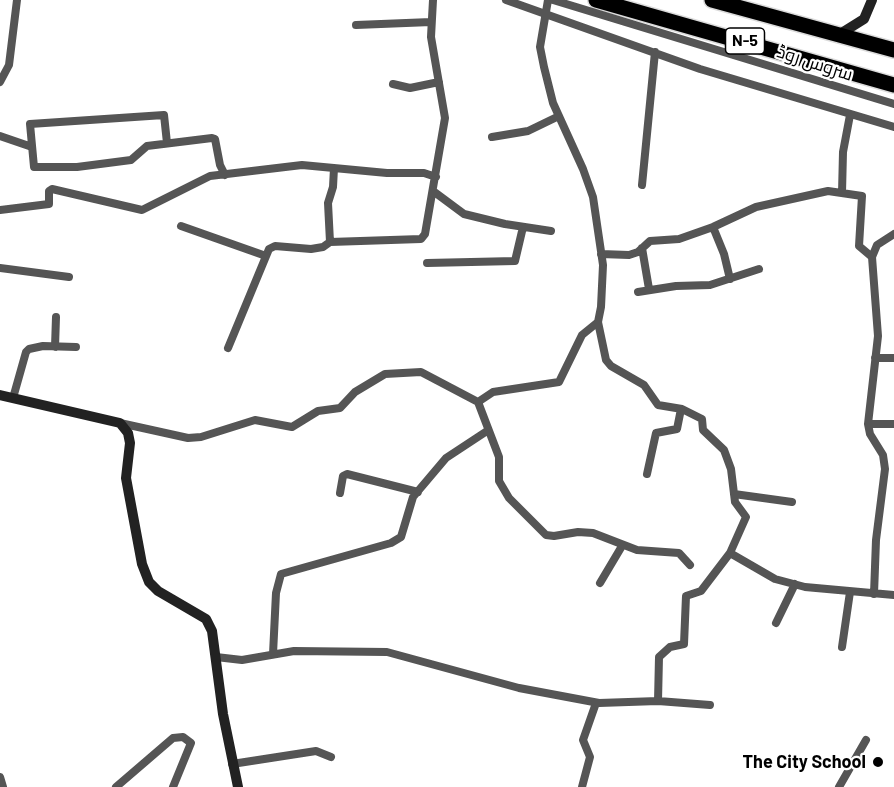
<!DOCTYPE html>
<html>
<head>
<meta charset="utf-8">
<style>
  body { margin:0 }
  canvas { display:block; background:#fff }
</style>
</head>
<body>
<canvas width="894" height="787"></canvas>
<script>
const ctx = document.querySelector('canvas').getContext('2d');
ctx.lineJoin = 'round';
const poly = rows => new Path2D(rows.map(r => 'M' + r).join(''));
function stroke(path, color, width, dash) { ctx.strokeStyle = color; ctx.lineWidth = width; ctx.lineCap = dash ? 'butt' : 'round'; ctx.setLineDash(dash || []); ctx.stroke(path); }
function write(font, color, halo, rows, align = 'center') {
  ctx.font = font + ' Barlow,Cairo,sans-serif'; ctx.lineWidth = 4.5; ctx.setLineDash([]); ctx.textBaseline = 'middle'; ctx.strokeStyle = halo; ctx.fillStyle = color; for (const [text, x, y, turn = 0] of rows) {
    ctx.save(); ctx.translate(x, y); ctx.rotate((+turn || 0) * Math.PI / 180); ctx.textAlign = isNaN(turn) ? turn : align; if (halo) ctx.strokeText(text, 0, 0); ctx.fillText(text, 0, 0); ctx.restore();
  }
}
const highway = poly([
  [596,0,894,85],
  [712,0,894,50]
]);
stroke(highway, '#dbdbdb', 18);
stroke(poly([
  [506,0,700,69,894,127],
  [553,0,894,104],
  [356,25,431,22],
  [0,82,9,65,17,0],
  [393,84,410,88,439,82],
  [0,136,32,147],
  [492,137,528,131,559,116],
  [167,143,164,115,30,124,34,167,77,167,131,160,147,146,212,138,215,139,220,165,225,175],
  [642,185,655,52],
  [433,191,464,214,505,224,551,231],
  [842,193,843,152,850,115],
  [0,210,49,204,49,191,52,189,142,210,210,176,302,165,387,173,424,173,436,177],
  [181,226,266,256],
  [713,227,724,254,730,279],
  [330,242,328,203,333,187,334,168],
  [642,248,649,289],
  [601,254,629,255,638,252,650,241,679,239,713,227,756,207,828,191,862,196,859,246,872,257],
  [427,263,515,261,523,227],
  [0,268,69,277],
  [638,292,676,286,710,285,759,269],
  [598,322,606,360,611,366,644,385,658,405,682,409,702,419,703,430,724,450,731,469,735,502,746,517,730,553,701,591,686,596,684,644,670,647,659,657,658,701],
  [55,347,56,317],
  [228,348,269,249,275,246,311,249,323,247,330,242,421,239,425,234,445,118,431,37,433,0],
  [875,358,894,358],
  [13,398,26,352,29,349,43,346,76,347],
  [478,402,493,392,559,382,582,335,598,322,601,307,603,265,593,197,583,169,553,103,544,67,540,47,548,0],
  [120,423,188,438,201,437,255,420,292,427,318,411,340,408,355,392,385,374,421,372,478,402,499,457,499,481,509,498,546,535,554,536,578,532,593,533,637,550,679,553,690,565],
  [868,424,894,424],
  [647,474,656,433,677,429,681,409],
  [340,493,343,476,347,474,418,492],
  [734,494,792,502],
  [730,553,775,579,805,587,894,595],
  [600,583,622,546],
  [874,594,876,540,885,469,883,455,870,434,868,424,878,336,872,257,877,245,894,234],
  [776,623,795,584],
  [842,647,850,592],
  [273,654,276,593,281,574,391,543,401,537,413,497,446,458,487,431],
  [216,657,242,660,294,651,387,652,519,688,599,703,658,701,710,705],
  [232,764,316,751,331,757],
  [0,777,3,787],
  [116,787,173,738,183,737,191,743,173,787],
  [582,787,590,757,583,740,596,703],
  [839,787,866,740]
]), '#555', 8);
stroke(poly([
  [840,34,864,19,872,0],
  [0,395,120,423,128,433,130,443,126,478,142,564,149,582,158,591,206,619,212,631,223,714,238,787]
]), '#222', 10);
stroke(highway, '#000', 15);
for (const [x, y, r, color] of [
  [878,762,6,"#000"]
]) { const dot = new Path2D(); dot.arc(x, y, r, 0, 2 * Math.PI); ctx.fillStyle = color; ctx.fill(dot); stroke(dot, '#fff', 2); }
for (const [x, y, w] of [
  [745,41,39]
]) { const box = new Path2D(); box.roundRect(x - w / 2, y - 13, w, 26, 4.5); ctx.fillStyle = '#fff'; ctx.fill(box); stroke(box, '#000', 1.5); }
write('bold 16px', '#000', null, [
  ["N-5",745,41]
]);
write('18px', '#000', '#fff', [
  ["سروس روڈ",815,63,18]
]);
write('bold 18px', '#000', '#fff', [
  ["The City School",866,762]
], 'right');
</script>
</body>
</html>
